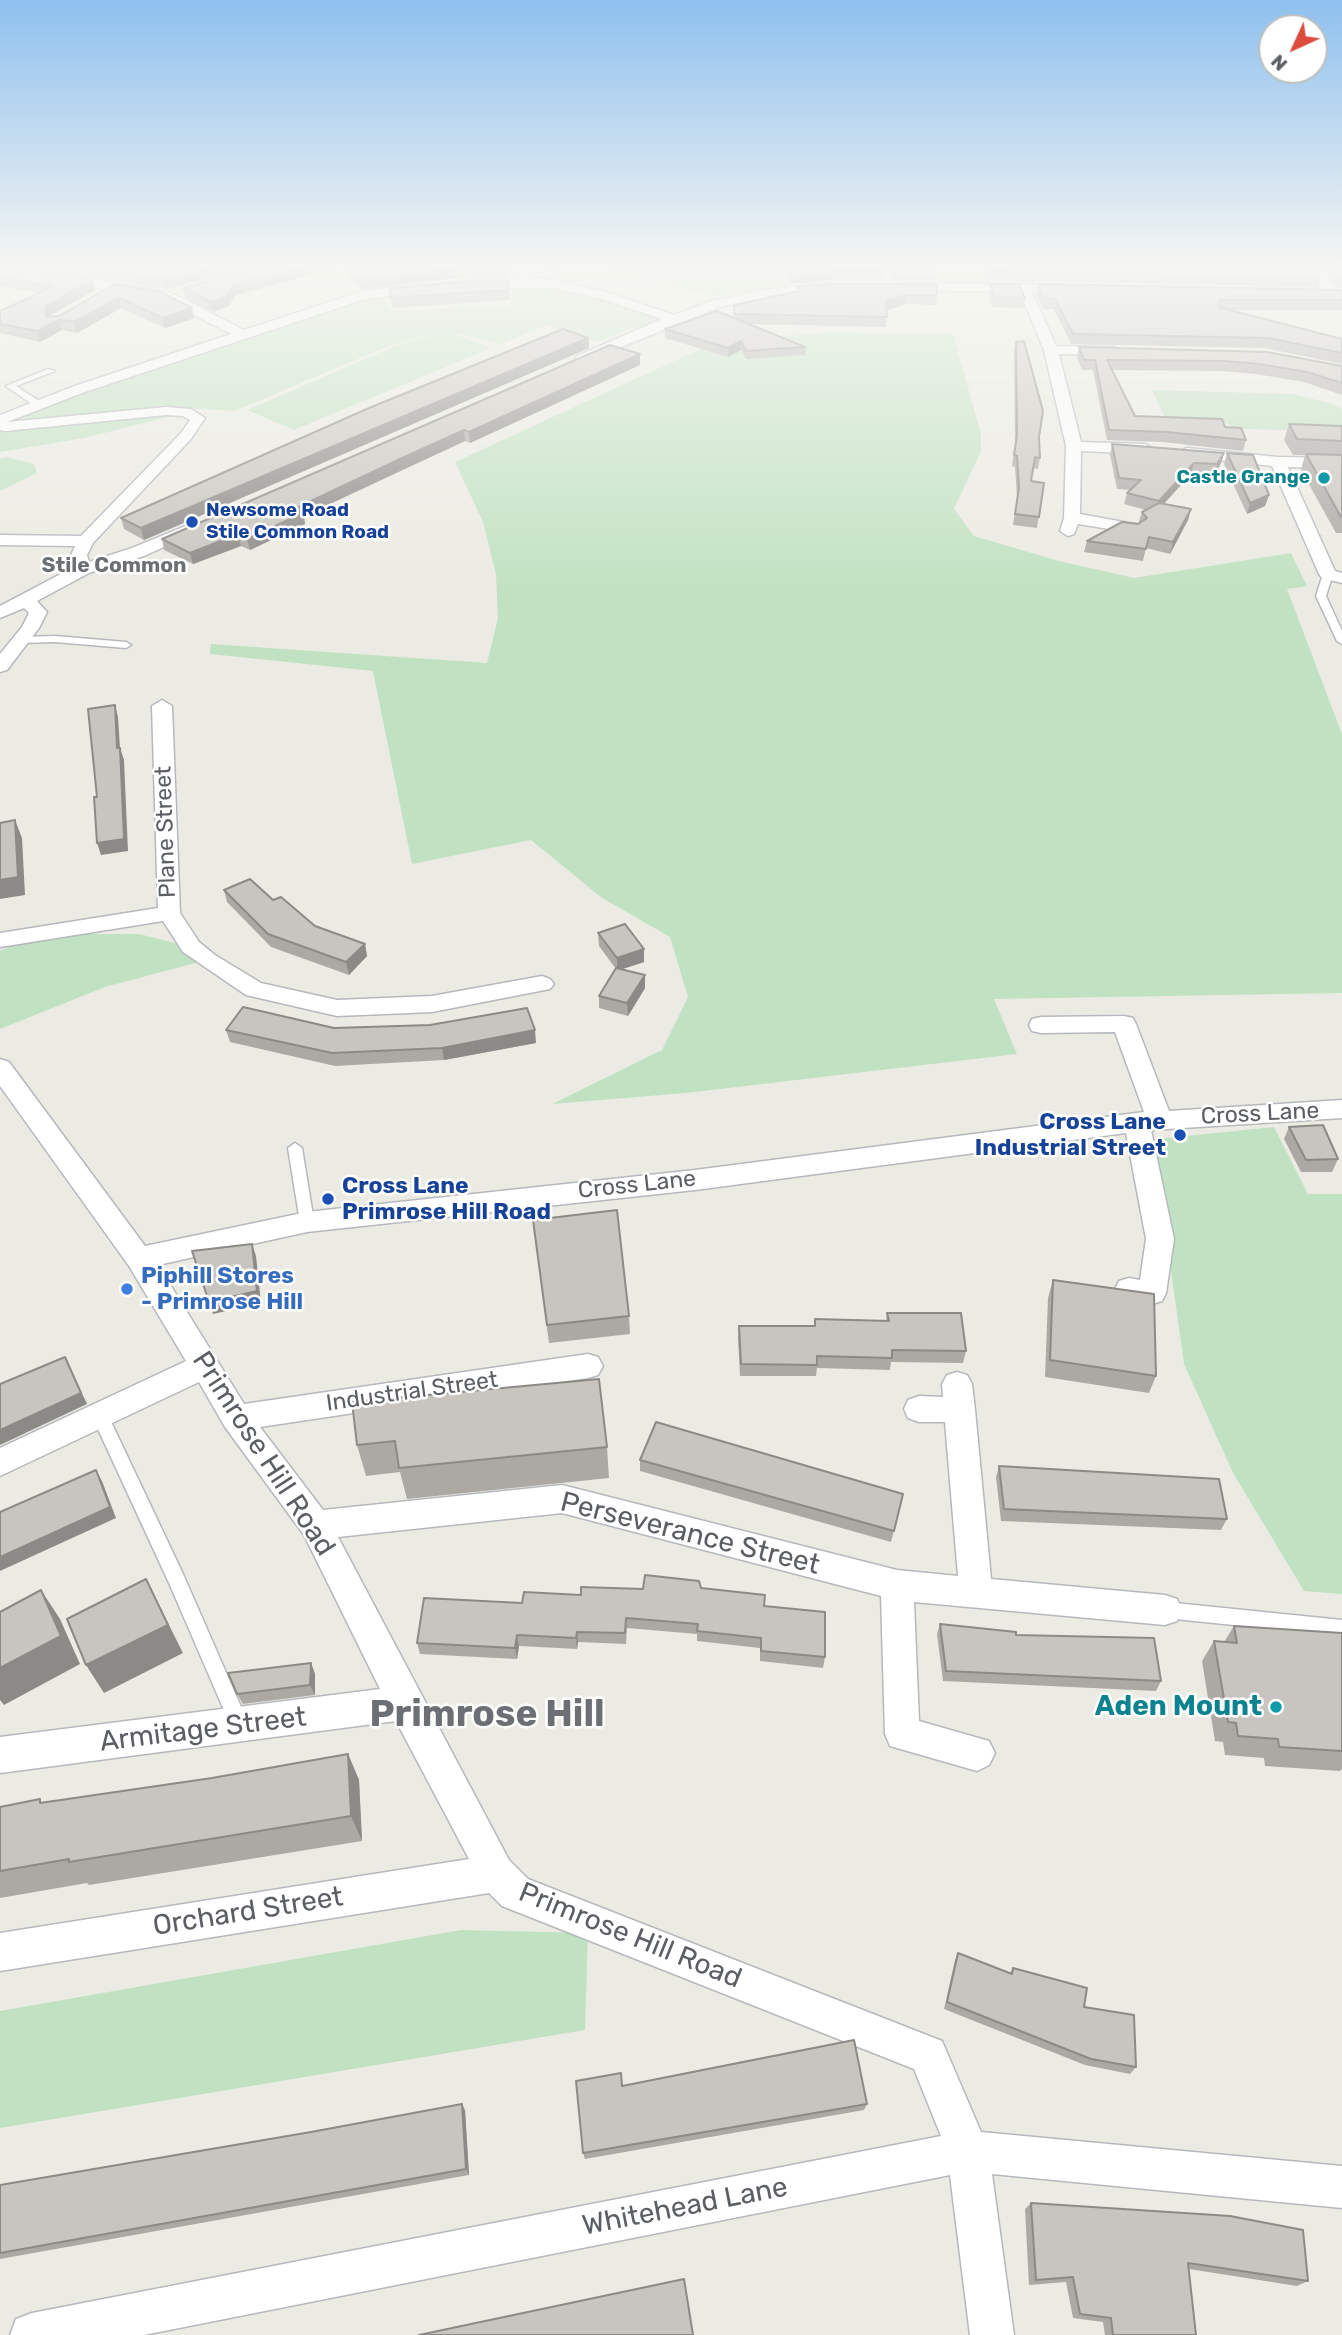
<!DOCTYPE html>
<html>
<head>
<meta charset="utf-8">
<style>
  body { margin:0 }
  #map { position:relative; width:1342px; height:2335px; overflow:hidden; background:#ecebe3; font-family:Rubik,sans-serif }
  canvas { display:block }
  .north { position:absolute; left:1258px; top:14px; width:70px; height:70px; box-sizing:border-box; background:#fff; border:2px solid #bdbfc0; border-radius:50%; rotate:225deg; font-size:19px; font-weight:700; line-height:28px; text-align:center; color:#5b5e62 }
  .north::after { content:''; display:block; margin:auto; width:24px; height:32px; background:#db4c3b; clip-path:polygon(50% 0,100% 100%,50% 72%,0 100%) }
</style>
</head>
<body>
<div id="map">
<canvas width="1342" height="2335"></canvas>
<div class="north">N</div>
</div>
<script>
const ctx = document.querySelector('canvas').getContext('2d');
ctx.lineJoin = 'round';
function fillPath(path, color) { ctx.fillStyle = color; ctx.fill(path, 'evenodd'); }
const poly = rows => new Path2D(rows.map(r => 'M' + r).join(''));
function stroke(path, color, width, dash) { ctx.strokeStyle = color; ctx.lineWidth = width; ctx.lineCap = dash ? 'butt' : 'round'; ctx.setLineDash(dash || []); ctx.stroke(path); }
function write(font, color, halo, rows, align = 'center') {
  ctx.font = font + ' Rubik,sans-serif'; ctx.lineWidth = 5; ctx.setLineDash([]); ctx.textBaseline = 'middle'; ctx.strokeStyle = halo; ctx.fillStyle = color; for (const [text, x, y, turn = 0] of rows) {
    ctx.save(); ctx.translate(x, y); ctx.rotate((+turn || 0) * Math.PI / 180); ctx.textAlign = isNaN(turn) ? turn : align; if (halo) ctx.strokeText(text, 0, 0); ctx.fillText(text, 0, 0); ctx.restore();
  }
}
fillPath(poly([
  [587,264,804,264,774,265,788,285,713,297],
  [513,283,572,289,667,319,626,330,597,342,547,325,501,344,449,332,491,348,294,430,247,410,397,345,445,333,391,345,235,411,168,407,24,419,23,415,83,393,254,334,380,295,392,311,510,305],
  [832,333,953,334,981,434,981,451,954,509,974,536,1059,561,1134,578,1291,553,1307,586,1287,589,1342,734,1342,993,994,999,1017,1054,686,1093,552,1104,662,1050,688,997,670,937,602,898,531,840,412,864,373,671,210,654,211,644,487,663,498,618,496,574,483,522,455,462,722,339],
  [1152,390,1294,394,1332,404,1342,409,1342,431,1239,429,1221,421,1166,420],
  [172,416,84,438,0,452,0,429],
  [6,457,34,464,37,473,0,491,0,459],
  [37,934,139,934,191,947,207,960,105,987,0,1029,0,951],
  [1274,1127,1308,1194,1342,1194,1342,1594,1304,1591,1233,1473,1184,1364,1153,1142,1166,1138],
  [461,1930,588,1933,585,2030,0,2128,0,2011]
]), '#c1e2c2');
const lane = poly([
  [565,264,572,264,563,273,524,279,524,282,521,284,518,282,519,276,559,270,565,264],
  [893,264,899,264,890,274,885,288,881,288,884,274,893,264],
  [48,369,55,371,16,386,42,403,42,407,36,407,6,386,48,369],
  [1328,571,1333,574,1326,596,1342,631,1342,644,1337,641,1316,596,1323,574,1328,571],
  [55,636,126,642,131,645,126,648,55,642,20,643,15,640,20,637,55,636],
  [295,1143,302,1148,314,1222,312,1226,307,1228,302,1226,300,1222,288,1148,295,1143],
  [99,1407,105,1409,183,1574,249,1725,247,1731,240,1734,233,1731,169,1583,91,1414,93,1409,99,1407],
  [1165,1602,1342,1620,1342,1636,1165,1618,1159,1616,1156,1610,1159,1604,1165,1602]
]);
const street = poly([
  [0,264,172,293,244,330,363,291,423,284,429,288,423,292,365,299,82,393,7,422,166,407,191,409,205,418,191,439,93,543,87,555,89,562,132,548,193,523,199,525,201,528,199,531,144,556,89,573,37,601,47,612,39,628,7,670,0,672,0,654,22,627,29,613,24,608,0,618,0,606,74,567,71,555,75,546,0,545,0,535,81,536,181,433,190,420,183,416,166,415,5,431,0,430,0,415,72,387,231,334,163,299,0,271,0,264],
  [1308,264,1320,264,1337,294,1336,297,1326,297,1308,264],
  [521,278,554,280,603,291,674,315,712,301,771,289,832,283,838,287,832,291,771,297,720,307,582,363,575,359,577,356,662,319,599,298,554,288,472,288,466,284,472,280,521,278],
  [902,283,1077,285,1079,288,1073,292,1032,292,1056,346,1114,347,1121,351,1114,355,1059,354,1081,442,1145,444,1153,449,1145,454,1081,451,1080,514,1140,525,1142,528,1140,531,1134,533,1078,524,1074,534,1068,536,1060,531,1064,518,1066,446,1044,350,1020,292,898,290,896,287,902,283],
  [1187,448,1278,457,1342,458,1342,468,1288,467,1335,571,1342,573,1342,583,1322,578,1319,574,1272,466,1182,456,1179,453,1182,450,1187,448],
  [162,700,172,706,180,913,199,942,215,955,261,983,337,1000,432,996,542,976,550,979,554,984,550,989,432,1012,337,1016,246,995,183,952,163,921,0,947,0,933,158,908,152,706,162,700],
  [1124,1016,1133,1018,1136,1024,1169,1111,1342,1100,1342,1118,1151,1130,1174,1239,1166,1293,1162,1301,1152,1304,1119,1297,1115,1289,1119,1281,1129,1278,1140,1280,1146,1239,1126,1133,695,1190,307,1232,158,1265,244,1404,588,1354,598,1357,603,1366,598,1375,588,1378,260,1427,323,1510,562,1485,897,1570,958,1576,945,1422,919,1422,908,1418,904,1409,908,1400,919,1396,943,1397,942,1384,947,1375,957,1372,967,1375,972,1384,975,1410,991,1579,1165,1595,1177,1599,1182,1610,1177,1621,1165,1625,914,1602,919,1721,989,1741,995,1753,989,1765,977,1771,890,1746,885,1734,881,1596,562,1513,338,1537,509,1860,528,1879,942,2041,981,2132,1342,2166,1342,2208,992,2174,1014,2335,970,2335,950,2175,144,2335,10,2335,16,2319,32,2313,941,2136,914,2069,502,1906,489,1893,0,1971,0,1933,469,1859,396,1721,0,1773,0,1737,380,1689,304,1535,225,1427,199,1382,0,1476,0,1448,186,1361,129,1266,0,1086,0,1059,9,1062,145,1246,307,1212,695,1170,1144,1112,1115,1032,1041,1033,1032,1031,1029,1025,1032,1019,1041,1017,1124,1016]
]);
stroke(lane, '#b5b8bc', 3);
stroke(street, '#b5b8bc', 3);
fillPath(lane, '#fff');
fillPath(street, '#fff');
fillPath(poly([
  [0,264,93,280,95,290,49,316,59,316,115,284,194,318,165,328,121,308,77,333,62,330,40,342,0,333,0,311,38,293,0,286],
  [10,264,261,264,167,289],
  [271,264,507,264,508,276,457,278,361,289,340,267,236,295,229,306,213,312,185,298,183,288],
  [783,264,884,264,883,271,880,280,830,280,790,284,783,271],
  [985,264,1320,278,1318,287,986,280,984,272],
  [1322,264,1342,264,1342,288,1337,287],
  [891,275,936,275,936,280,891,280],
  [990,284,1025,298,1023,308,992,307,989,294],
  [1038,284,1342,290,1342,310,1231,310,1342,339,1342,364,1265,348,1071,344,1054,309,1043,309,1036,294],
  [797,287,937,295,936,305,906,304,887,310,886,327,749,324,805,347,805,355,746,359,741,350,728,357,665,338,665,329,734,318,734,305,797,291],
  [389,289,509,290,510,300,393,308],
  [588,338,589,348,144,540,124,529,121,518],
  [1016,342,1039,437,1040,458,1038,469,1033,468,1031,481,1044,483,1037,528,1013,525,1017,499,1015,467,1012,466,1015,445,1014,352],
  [1079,347,1342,366,1342,395,1304,382,1256,374,1221,371,1112,370,1135,416,1225,427,1246,440,1243,451,1163,442,1107,440,1093,370,1082,370,1077,357],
  [640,365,470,443,465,441,402,470,304,516,305,524,250,550,241,546,193,564,164,550,162,539],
  [1289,424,1342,426,1342,533,1336,533,1301,470,1305,455,1293,455,1284,440],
  [1112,444,1224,453,1221,463,1215,475,1191,474,1164,504,1191,509,1188,520,1170,554,1146,548,1143,561,1084,552,1087,541,1138,524,1142,512,1146,510,1124,504,1127,493,1130,490,1117,489,1110,455],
  [1227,453,1269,495,1265,506,1247,514,1224,464],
  [224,890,273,900,315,926,365,944,367,956,349,975,271,947,227,902],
  [598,933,644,962,621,969,645,975,645,988,628,1016,599,1008,599,996,616,969,599,946],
  [226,1030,536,1043,444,1060,335,1066,230,1042],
  [1289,1127,1338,1159,1332,1172,1301,1172,1284,1139],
  [535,1238,629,1316,630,1334,549,1343],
  [1053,1280,1156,1376,1149,1393,1045,1377,1048,1298],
  [887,1313,966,1351,963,1363,891,1362,890,1370,817,1368,816,1376,740,1376,738,1338,739,1326,815,1326,886,1321],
  [352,1402,607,1447,609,1478,407,1499,400,1472,366,1476,357,1445],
  [640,1460,903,1494,891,1542,640,1471],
  [999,1466,1227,1519,1221,1530,1001,1521,996,1477],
  [701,1588,764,1606,825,1657,823,1668,760,1661,760,1648,697,1641,697,1634,627,1628,626,1644,578,1642,577,1649,519,1646,517,1659,420,1654,417,1643,522,1603,581,1595,643,1589],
  [940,1624,1016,1635,1161,1681,1156,1691,943,1681,937,1634],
  [1234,1626,1342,1633,1342,1769,1340,1771,1265,1766,1264,1758,1225,1755,1223,1742,1215,1741,1202,1661,1214,1641,1224,1642],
  [311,1663,315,1674,315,1695,243,1704,237,1694],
  [348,1754,359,1780,362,1841,89,1885,87,1883,0,1898,0,1807,43,1803,212,1778],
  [958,1953,1010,1973,1013,1968,1084,2007,1136,2067,1130,2074,1085,2065,944,2009,955,1960],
  [622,2086,867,2104,864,2110,585,2159,583,2153],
  [465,2110,469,2175,0,2259,0,2185],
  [1031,2203,1308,2281,1297,2286,1189,2269,1196,2335,1105,2335,1103,2322,1073,2318,1066,2282,1029,2285,1025,2209]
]), '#aca9a5');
fillPath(poly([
  [223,264,261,264,167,289,165,279],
  [313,264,339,264,340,267,236,295,229,306,213,312,211,302,234,285],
  [884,264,883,271,880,280,881,271],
  [456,269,457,278,361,289,359,279],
  [831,271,830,280,790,284,791,275],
  [93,280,95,290,49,316,47,324,45,314,46,306],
  [907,295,906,304,885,311,886,301],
  [119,298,121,308,77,333,74,322],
  [192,308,194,318,165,328,163,318],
  [59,320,62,330,40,342,37,331],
  [588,338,589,348,144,540,141,528],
  [741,341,741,350,728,357,728,348],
  [640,354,640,365,470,443,469,432],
  [464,430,465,441,304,516,305,524,250,550,247,539,294,509],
  [1224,453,1221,463,1215,475,1217,464],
  [1194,463,1191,474,1156,512,1159,501],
  [1269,495,1265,506,1247,514,1250,503],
  [1191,509,1188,520,1170,554,1173,542],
  [238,534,241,546,193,564,190,553],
  [115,705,118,717,120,748,124,760,128,851,101,855,97,843,117,748],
  [15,820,22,838,25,895,0,899,0,880],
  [365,944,367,956,349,975,346,962],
  [644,949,644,962,617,971,617,958],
  [645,975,645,988,628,1016,627,1003],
  [535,1030,536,1043,444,1060,442,1048],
  [252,1244,256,1256,261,1303,213,1314,209,1302],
  [65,1357,87,1404,0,1445,0,1430],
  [96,1470,102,1481,116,1518,0,1571,0,1557],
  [146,1579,183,1653,104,1693,86,1665],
  [41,1590,60,1619,80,1664,4,1705,0,1700,0,1668],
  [577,1632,578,1642,577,1649,576,1638],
  [517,1635,519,1646,517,1659,515,1648],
  [311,1663,315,1674,315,1695,310,1685],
  [348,1754,359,1780,362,1841,351,1816],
  [462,2104,465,2110,469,2175,466,2169]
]), '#8c8a86');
const building = poly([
  [0,264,93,280,46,306,45,314,47,317,59,316,115,284,160,292,192,308,163,318,119,298,74,322,59,320,37,331,0,324,0,311,52,287,0,277,0,264],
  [67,264,223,264,165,279,67,264],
  [271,264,313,264,234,285,227,296,211,302,183,288,271,264],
  [345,264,507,264,508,267,456,269,359,279,345,264],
  [785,264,883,264,881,271,831,271,791,275,785,264],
  [985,264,1313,264,1320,278,987,271,985,264],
  [1330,264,1342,264,1342,278,1339,278,1330,264],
  [896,266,936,269,936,275,891,275,896,266],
  [507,280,509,290,391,298,389,289,456,282,507,280],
  [831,284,937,284,937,295,907,295,886,301,887,317,734,314,734,305,799,291,797,287,831,284],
  [990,284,1019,284,1025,298,994,297,990,284],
  [1038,284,1342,290,1342,300,1219,300,1218,307,1342,339,1342,353,1268,338,1073,334,1055,299,1044,299,1038,284],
  [717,311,805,347,746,351,741,341,728,348,665,329,717,311],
  [563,329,588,338,141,528,121,518,369,408,563,329],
  [1024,341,1043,411,1039,437,1040,458,1035,457,1031,481,1044,483,1039,517,1015,514,1019,488,1017,456,1014,455,1017,435,1016,342,1024,341],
  [610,345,640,354,469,432,464,430,400,459,294,509,303,513,247,539,238,534,190,553,162,539,610,345],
  [1079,347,1267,352,1342,366,1342,383,1307,372,1259,364,1224,361,1107,360,1135,416,1222,419,1225,427,1241,428,1246,440,1166,432,1109,430,1095,360,1084,360,1079,347],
  [1289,424,1342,426,1342,441,1297,439,1289,424],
  [1112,444,1224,453,1217,464,1194,463,1159,501,1127,493,1141,480,1119,478,1112,444],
  [1227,453,1253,455,1269,495,1250,503,1227,453],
  [1306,454,1342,455,1342,517,1341,517,1306,454],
  [1159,503,1191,509,1173,542,1149,537,1146,549,1087,541,1122,522,1138,524,1147,518,1142,512,1159,503],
  [115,705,117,748,120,748,124,839,97,843,94,797,97,797,88,709,115,705],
  [15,820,18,877,0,880,0,823,15,820],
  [250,879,273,900,281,897,315,926,365,944,346,962,268,934,224,890,250,879],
  [625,924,644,949,617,958,598,933,625,924],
  [616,968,645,975,627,1003,599,996,616,968],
  [243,1007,334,1028,430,1025,527,1008,535,1030,442,1048,332,1053,226,1030,243,1007],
  [1323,1125,1338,1159,1306,1160,1289,1127,1323,1125],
  [617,1210,629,1316,547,1325,533,1220,617,1210],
  [252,1244,257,1291,209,1302,192,1251,252,1244],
  [1053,1280,1154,1294,1156,1376,1050,1360,1053,1280],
  [887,1313,961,1313,966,1351,892,1350,892,1358,817,1356,817,1365,741,1364,739,1326,815,1326,815,1319,889,1321,887,1313],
  [65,1357,81,1393,0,1430,0,1384,65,1357],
  [599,1379,607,1447,399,1468,395,1441,357,1445,352,1402,599,1379],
  [656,1422,903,1494,894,1531,640,1460,656,1422],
  [999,1466,1219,1479,1227,1519,1004,1509,999,1466],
  [96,1470,110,1507,0,1557,0,1512,96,1470],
  [645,1575,699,1581,701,1588,765,1595,764,1606,825,1612,825,1657,761,1651,761,1638,697,1631,698,1624,626,1618,625,1633,577,1632,576,1638,517,1635,515,1648,417,1643,424,1598,522,1603,524,1592,581,1595,581,1587,643,1589,645,1575],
  [146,1579,168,1625,86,1665,67,1619,146,1579],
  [41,1590,61,1636,0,1668,0,1612,41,1590],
  [940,1624,1016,1632,1016,1635,1154,1638,1161,1681,946,1671,940,1624],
  [1234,1626,1342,1633,1342,1751,1279,1747,1278,1739,1238,1736,1236,1723,1228,1722,1214,1641,1237,1643,1234,1626],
  [311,1663,310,1685,237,1694,228,1673,311,1663],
  [348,1754,351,1816,69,1862,69,1859,0,1871,0,1807,40,1799,40,1803,212,1778,348,1754],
  [958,1953,1012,1974,1013,1968,1087,1988,1084,2007,1134,2015,1136,2067,1091,2059,947,2002,958,1953],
  [854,2040,867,2104,583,2153,576,2081,621,2073,622,2086,854,2040],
  [462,2104,466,2169,0,2253,0,2185,311,2132,462,2104],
  [1031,2203,1230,2216,1303,2230,1308,2281,1188,2263,1196,2335,1113,2335,1111,2318,1080,2314,1073,2277,1036,2280,1031,2203],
  [684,2279,693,2335,419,2335,684,2279]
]);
fillPath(building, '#c8c5c0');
stroke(building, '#8c8a86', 2);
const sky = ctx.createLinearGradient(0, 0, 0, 591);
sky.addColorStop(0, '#8ec0ee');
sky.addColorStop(0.45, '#f6f6f2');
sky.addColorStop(1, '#f6f6f200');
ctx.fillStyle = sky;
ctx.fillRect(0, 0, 1342, 591);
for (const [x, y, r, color] of [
  [1324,478,7,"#0f9aa8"],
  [192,522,7,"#1a4fb4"],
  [1180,1135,7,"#1a4fb4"],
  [328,1199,7,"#1a4fb4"],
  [127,1289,7,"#3f7fe0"],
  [1276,1707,7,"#0f9aa8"]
]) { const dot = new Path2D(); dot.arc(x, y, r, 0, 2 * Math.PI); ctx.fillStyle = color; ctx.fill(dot); stroke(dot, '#fff', 2.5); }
write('bold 19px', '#0d838f', '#fff', [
  ["Castle Grange",1310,478]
], 'right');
write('bold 19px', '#164399', '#fff', [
  ["Newsome Road",206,511],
  ["Stile Common Road",206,533]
], 'left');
write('bold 21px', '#6c7074', '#fff', [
  ["Stile Common",114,566]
]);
write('23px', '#5b5e62', '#fff', [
  ["Plane Street",166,832,-92],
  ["Cross Lane",1260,1114,-3],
  ["Cross Lane",637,1185,-6],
  ["Industrial Street",412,1392,-8]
]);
write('bold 23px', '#164399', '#fff', [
  ["Cross Lane",1166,1122],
  ["Industrial Street",1166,1148],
  ["Cross Lane",342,1186,"left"],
  ["Primrose Hill Road",342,1212,"left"]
], 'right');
write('bold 23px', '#366cbe', '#fff', [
  ["Piphill Stores",141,1276],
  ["- Primrose Hill",141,1302]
], 'left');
write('28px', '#5b5e62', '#fff', [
  ["Primrose Hill Road",263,1454,57],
  ["Perseverance Street",690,1534,14],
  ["Armitage Street",203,1730,-7],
  ["Orchard Street",248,1912,-9],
  ["Primrose Hill Road",630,1936,22],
  ["Whitehead Lane",685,2207,-11]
]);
write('bold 28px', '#0d838f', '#fff', [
  ["Aden Mount",1262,1707]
], 'right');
write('bold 37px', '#6c7074', '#fff', [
  ["Primrose Hill",487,1715]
]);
</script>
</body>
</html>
